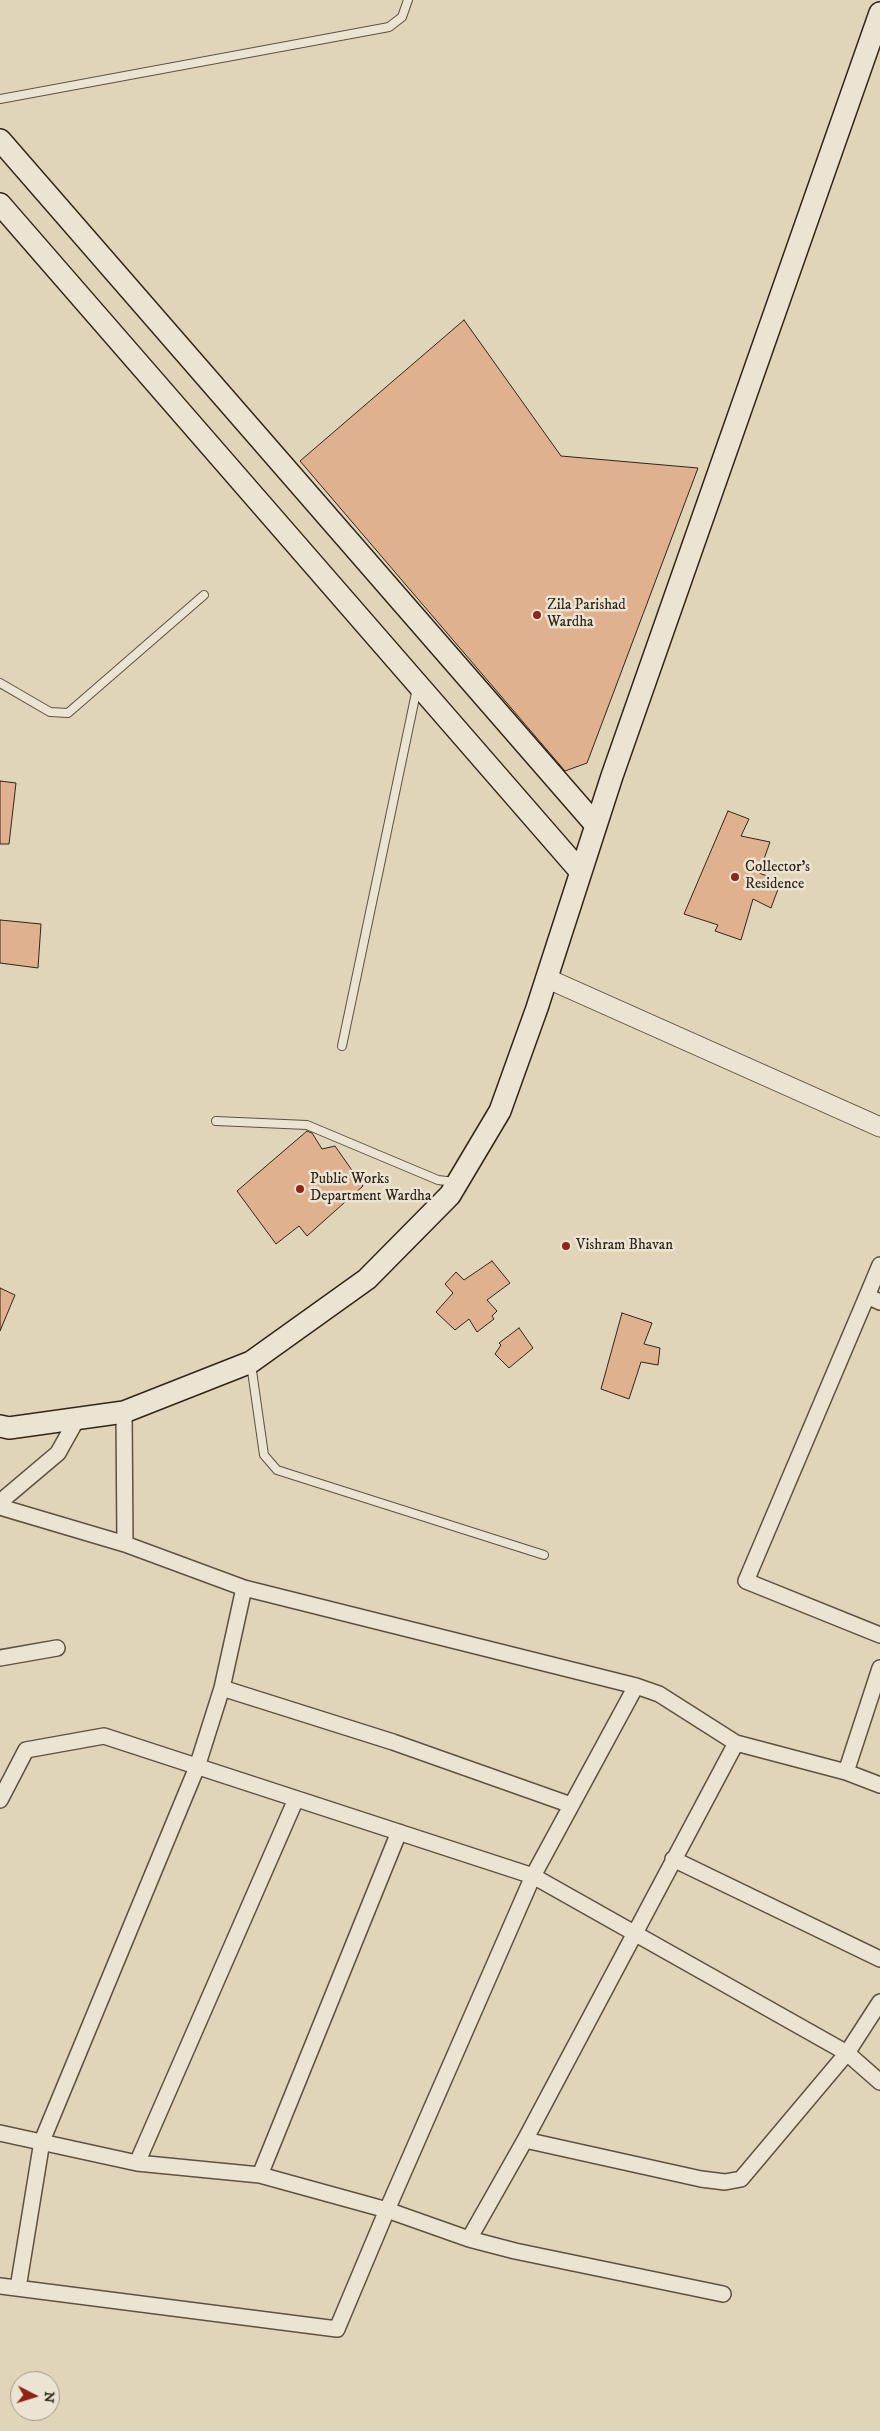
<!DOCTYPE html>
<html>
<head>
<meta charset="utf-8">
<style>
  body { margin:0 }
  #map { position:relative; width:880px; height:2431px; overflow:hidden; background:#e1d5b9; font-family:"IM FELL DW Pica",serif }
  canvas { display:block }
  .north { position:absolute; left:10px; top:2371px; width:50px; height:50px; box-sizing:border-box; background:#ece4d2; border:1px solid #a19888; border-radius:50%; rotate:95deg; font-size:14px; font-weight:700; line-height:20px; text-align:center; color:#31251a }
  .north::after { content:''; display:block; margin:auto; width:18px; height:22px; background:#8f2418; clip-path:polygon(50% 0,100% 100%,50% 72%,0 100%) }
</style>
</head>
<body>
<div id="map">
<canvas width="880" height="2431"></canvas>
<div class="north">N</div>
</div>
<script>
const ctx = document.querySelector('canvas').getContext('2d');
ctx.lineJoin = 'round';
function fillPath(path, color) { ctx.fillStyle = color; ctx.fill(path, 'evenodd'); }
const poly = rows => new Path2D(rows.map(r => 'M' + r).join(''));
function stroke(path, color, width, dash) { ctx.strokeStyle = color; ctx.lineWidth = width; ctx.lineCap = dash ? 'butt' : 'round'; ctx.setLineDash(dash || []); ctx.stroke(path); }
function write(font, color, halo, rows, align = 'center') {
  ctx.font = font + ' "IM FELL DW Pica",serif'; ctx.lineWidth = 5; ctx.setLineDash([]); ctx.textBaseline = 'middle'; ctx.strokeStyle = halo; ctx.fillStyle = color; for (const [text, x, y, turn = 0] of rows) {
    ctx.save(); ctx.translate(x, y); ctx.rotate((+turn || 0) * Math.PI / 180); ctx.textAlign = isNaN(turn) ? turn : align; if (halo) ctx.strokeText(text, 0, 0); ctx.fillText(text, 0, 0); ctx.restore();
  }
}
const building = poly([
  [464,320,561,456,698,468,587,763,565,771,300,461,464,320],
  [0,781,16,783,9,844,0,844,0,781],
  [728,811,749,819,741,836,770,842,759,873,781,881,771,908,753,899,741,940,715,931,718,925,684,914,728,811],
  [0,920,41,924,38,968,0,963,0,920],
  [307,1131,312,1133,322,1149,335,1146,363,1186,307,1236,299,1226,276,1244,237,1191,307,1131],
  [492,1261,510,1283,487,1300,497,1311,492,1316,494,1319,477,1332,469,1319,455,1330,436,1312,453,1293,445,1284,456,1272,464,1280,492,1261],
  [0,1288,15,1295,0,1331,0,1288],
  [622,1313,652,1323,644,1344,660,1348,658,1365,641,1362,629,1399,601,1389,622,1313],
  [519,1328,533,1348,509,1368,495,1354,501,1345,499,1343,519,1328]
]);
fillPath(building, '#e0b18e');
stroke(building, '#31251a', 1);
const service = poly([
  [0,99,389,27,402,17,408,0],
  [0,683,50,712,68,713,204,595],
  [342,1046,417,688],
  [216,1121,307,1125,438,1180,455,1182],
  [251,1364,264,1455,277,1470,544,1555]
]);
const minor = poly([
  [867,1296,880,1265],
  [880,1302,867,1296,746,1581,880,1635],
  [124,1412,125,1544,244,1588,636,1686,659,1694,736,1743,846,1772,880,1785],
  [0,1502,58,1453,77,1419],
  [0,1507,125,1544],
  [0,1658,57,1648],
  [222,1688,393,1742,571,1805],
  [846,1772,880,1668],
  [0,1800,26,1750,104,1736,533,1876,636,1686],
  [673,1859,880,1959],
  [0,2133,137,2163,260,2175,387,2210,533,1876,847,2053,880,2082],
  [525,2140,701,2179,725,2182,741,2179,847,2053,880,2002],
  [137,2163,296,1799],
  [260,2175,399,1832],
  [469,2239,525,2140,736,1743],
  [0,2286,337,2329,387,2210,469,2239,515,2251,723,2294],
  [18,2288,42,2141,197,1767,222,1688,244,1588]
]);
const tertiary = poly([
  [546,978,880,1127]
]);
const secondary = poly([
  [0,140,595,824],
  [0,204,580,871],
  [0,1426,9,1428,124,1412,251,1362,367,1279,450,1195,500,1111,537,1008,612,776,880,13]
]);
stroke(service, '#5d5142', 10);
stroke(minor, '#5d5142', 18);
stroke(tertiary, '#5d5142', 21);
stroke(secondary, '#31251a', 24);
stroke(service, '#ece4d2', 8);
stroke(minor, '#ece4d2', 15);
stroke(tertiary, '#ece4d2', 19);
stroke(secondary, '#ece4d2', 21);
for (const [x, y, r, color] of [
  [537,615,5,"#8f2418"],
  [735,877,5,"#8f2418"],
  [300,1189,5,"#8f2418"],
  [566,1246,5,"#8f2418"]
]) { const dot = new Path2D(); dot.arc(x, y, r, 0, 2 * Math.PI); ctx.fillStyle = color; ctx.fill(dot); stroke(dot, '#ece4d2', 2); }
write('15px', '#31251a', '#ece4d2', [
  ["Zila Parishad",547,606],
  ["Wardha",547,623],
  ["Collector's",745,868],
  ["Residence",745,885],
  ["Public Works",310,1180],
  ["Department Wardha",310,1197],
  ["Vishram Bhavan",576,1246]
], 'left');
</script>
</body>
</html>
